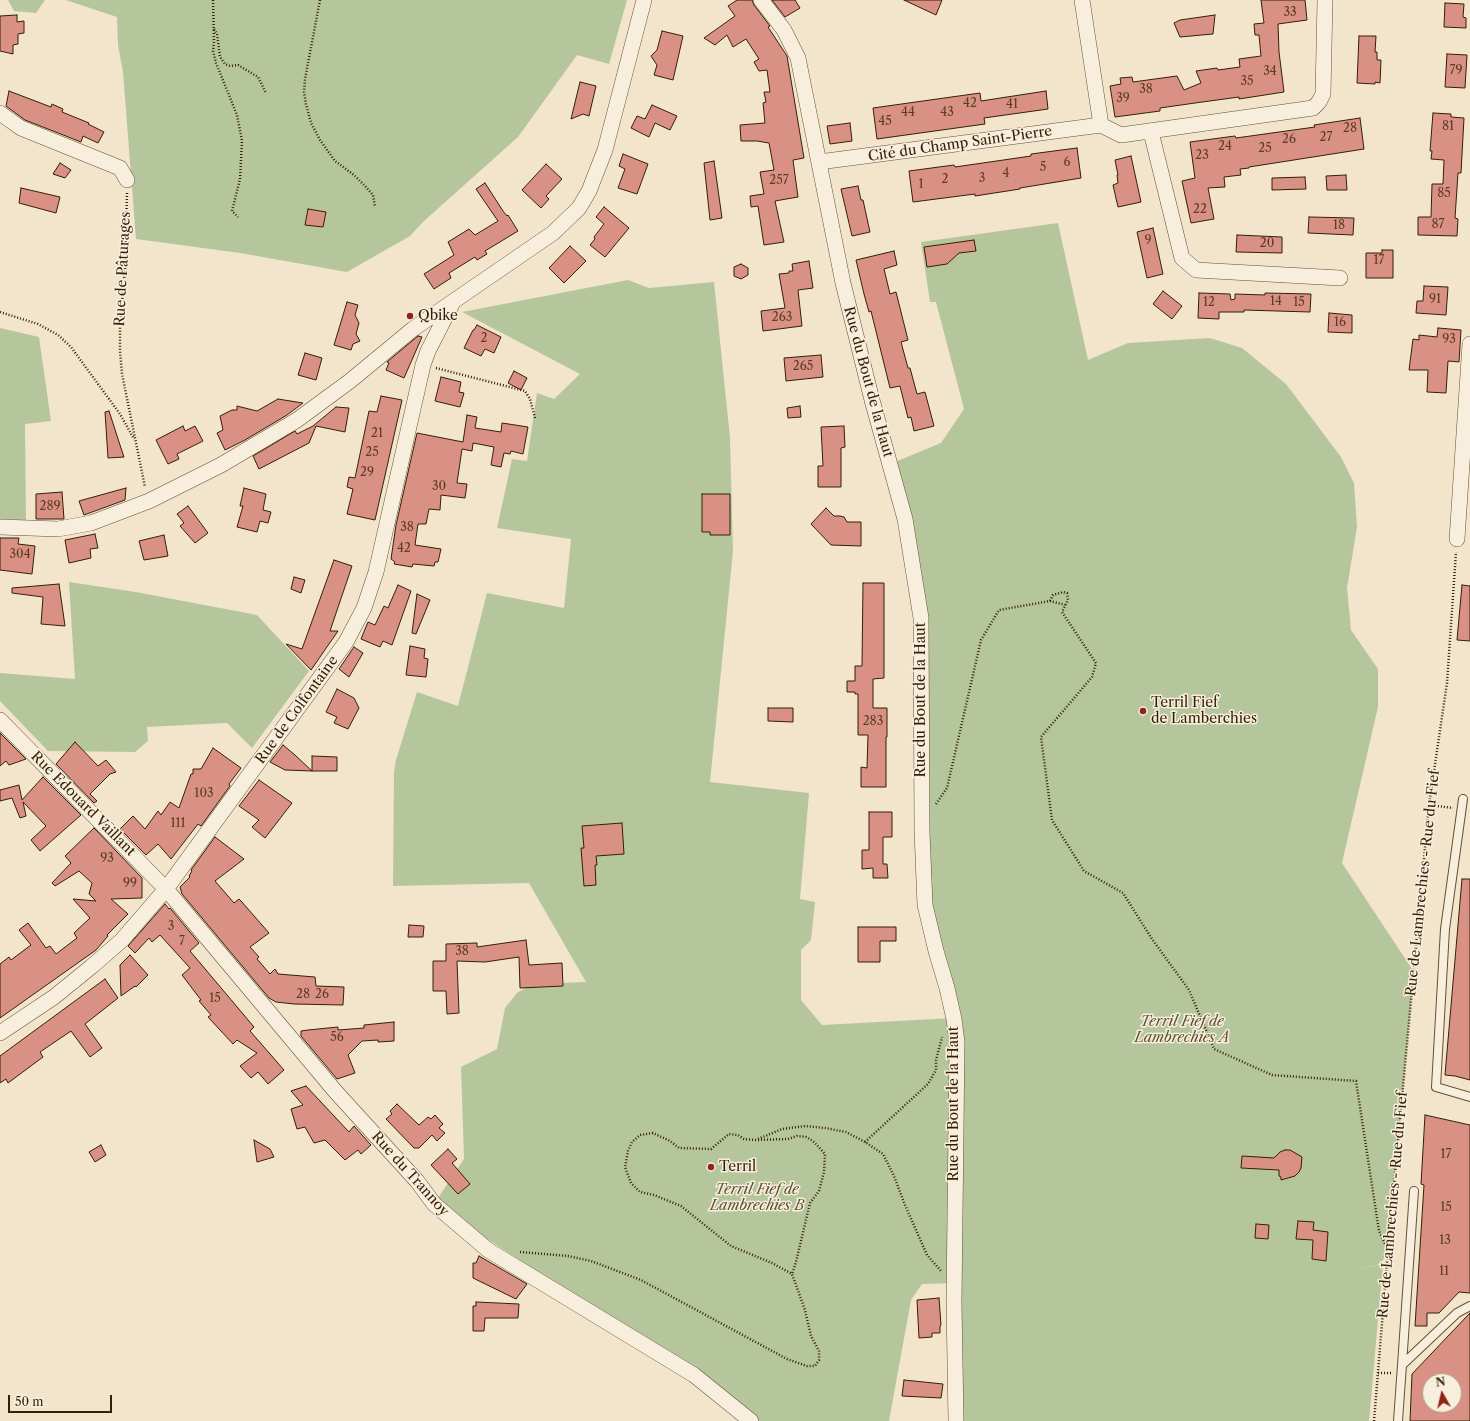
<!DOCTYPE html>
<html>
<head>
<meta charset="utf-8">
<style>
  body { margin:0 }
  #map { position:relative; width:1470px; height:1421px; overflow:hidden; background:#f2e5cc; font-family:"Libre Caslon Text",serif }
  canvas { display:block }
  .north { position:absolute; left:1422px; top:1373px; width:40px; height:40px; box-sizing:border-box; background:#f7eede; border:1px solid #a99b86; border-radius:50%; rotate:352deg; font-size:11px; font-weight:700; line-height:16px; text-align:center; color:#351f03 }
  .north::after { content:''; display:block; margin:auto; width:14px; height:18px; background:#8f2418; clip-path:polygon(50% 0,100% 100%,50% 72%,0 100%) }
  .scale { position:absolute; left:8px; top:1395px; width:104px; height:18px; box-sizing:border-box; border:2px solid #351f03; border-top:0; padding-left:5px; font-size:12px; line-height:14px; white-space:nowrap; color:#351f03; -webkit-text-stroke:3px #f7eede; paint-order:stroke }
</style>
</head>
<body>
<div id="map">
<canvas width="1470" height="1421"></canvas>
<div class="north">N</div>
<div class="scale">50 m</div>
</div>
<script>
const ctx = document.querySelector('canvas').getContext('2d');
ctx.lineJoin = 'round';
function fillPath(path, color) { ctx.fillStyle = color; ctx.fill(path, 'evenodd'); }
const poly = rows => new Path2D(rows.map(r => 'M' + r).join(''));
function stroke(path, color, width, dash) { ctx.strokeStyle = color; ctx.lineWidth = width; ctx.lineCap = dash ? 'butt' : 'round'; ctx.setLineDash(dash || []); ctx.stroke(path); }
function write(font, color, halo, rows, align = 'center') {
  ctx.font = font + ' "Libre Caslon Text",serif'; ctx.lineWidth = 3; ctx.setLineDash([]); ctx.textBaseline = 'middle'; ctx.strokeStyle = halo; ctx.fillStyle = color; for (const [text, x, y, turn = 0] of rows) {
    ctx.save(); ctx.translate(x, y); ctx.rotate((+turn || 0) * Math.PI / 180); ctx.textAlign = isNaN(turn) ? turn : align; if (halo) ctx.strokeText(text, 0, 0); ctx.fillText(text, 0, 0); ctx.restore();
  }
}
fillPath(poly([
  [8,0,45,0,36,13,14,11],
  [66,0,627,0,609,64,577,55,518,137,424,221,410,236,347,272,240,253,136,239,123,72,118,45,117,17],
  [1058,223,1088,360,1128,343,1210,338,1242,348,1286,384,1341,457,1354,483,1357,527,1347,588,1351,630,1378,669,1378,707,1342,863,1414,972,1388,1250,1383,1260,1377,1265,1355,1270,1383,1264,1369,1421,956,1421,954,1283,922,1284,911,1300,889,1421,751,1421,694,1374,434,1204,464,1159,461,1067,497,1049,505,1008,517,993,532,984,586,982,529,883,393,886,394,772,396,760,417,692,458,706,487,593,564,608,571,539,497,528,512,459,527,461,537,393,554,399,580,374,462,312,628,280,649,288,714,282,730,438,733,551,710,782,809,793,800,899,815,902,811,940,801,950,801,1000,822,1025,954,1018,925,905,921,618,890,464,941,443,964,409,936,302,930,302,921,242],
  [0,328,39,337,51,421,25,424,26,520,0,519],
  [69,582,136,592,257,615,309,671,252,748,227,723,147,727,148,741,135,752,48,751,0,701,0,673,75,679]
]), '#b6c69c');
const building = poly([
  [737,0,752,0,754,5,770,26,768,27,787,56,804,158,793,160,798,197,775,201,784,242,764,245,758,206,751,207,750,196,764,194,760,172,774,170,769,143,757,141,741,141,740,125,765,123,763,103,766,102,764,92,770,92,767,70,759,71,754,62,759,59,746,39,733,47,727,35,715,45,704,38,735,16,728,6,737,0],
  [772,0,795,0,800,8,785,17,772,0],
  [904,0,942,0,936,15,904,0],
  [1261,0,1305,0,1307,20,1278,24,1279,52,1284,92,1239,99,1239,97,1195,103,1160,108,1160,111,1115,117,1110,86,1121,84,1120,78,1132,77,1133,82,1177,76,1184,90,1201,83,1196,71,1217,68,1218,70,1240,67,1239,59,1261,56,1259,35,1255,35,1254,24,1264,23,1261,0],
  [1445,3,1464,4,1463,17,1466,18,1466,28,1444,27,1445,3],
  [17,15,17,22,24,21,24,33,18,34,18,44,13,45,13,54,0,51,0,16,17,15],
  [1215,15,1213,34,1180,37,1174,23,1180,20,1215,15],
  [662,31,683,36,673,80,654,75,657,65,651,56,657,50,662,31],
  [1359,36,1376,36,1375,52,1377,52,1377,60,1381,60,1380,83,1375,82,1375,84,1357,83,1359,36],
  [1447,54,1467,55,1465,88,1445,87,1447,54],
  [580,82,596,86,589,116,583,114,571,119,580,82],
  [9,91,51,107,52,104,63,109,62,112,89,123,88,124,104,132,98,143,83,136,81,142,25,120,6,106,9,91],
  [1046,91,1048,109,984,118,985,124,877,139,873,108,980,93,981,101,1046,91],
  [652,105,677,116,670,130,655,123,649,137,631,128,637,116,645,119,652,105],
  [1433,113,1451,114,1451,117,1464,118,1461,173,1458,173,1455,218,1458,219,1457,236,1418,235,1418,217,1431,217,1432,184,1443,184,1444,160,1431,159,1432,151,1430,151,1433,113],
  [1360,118,1364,149,1249,167,1249,168,1240,169,1241,175,1224,177,1225,187,1208,188,1214,219,1191,223,1182,181,1195,178,1190,142,1235,136,1236,138,1315,127,1314,125,1360,118],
  [850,123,852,141,830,144,827,126,850,123],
  [1077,148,1081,178,1020,188,1020,189,975,196,975,194,913,202,909,171,954,165,955,167,1031,156,1031,154,1077,148],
  [623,154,648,164,637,194,618,188,625,169,619,166,623,154],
  [1131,156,1141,202,1118,207,1113,185,1118,183,1117,175,1118,175,1115,160,1131,156],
  [714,161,722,218,710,220,704,163,714,161],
  [60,163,71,170,65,178,53,174,60,163],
  [546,164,562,179,546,196,549,199,541,208,522,190,546,164],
  [1346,175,1347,190,1327,190,1326,176,1346,175],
  [1305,177,1306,189,1272,190,1272,178,1305,177],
  [485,183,503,211,507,216,508,215,518,231,485,251,487,254,477,260,475,257,449,273,451,278,434,289,424,274,454,255,448,242,469,229,475,235,498,221,476,189,485,183],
  [858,186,861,200,863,200,870,232,852,236,841,189,858,186],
  [21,188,60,197,56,213,19,203,21,188],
  [604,207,629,228,605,257,590,245,595,239,594,237,604,224,596,217,604,207],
  [308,209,326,212,323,227,305,225,308,209],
  [1309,217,1354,218,1353,235,1308,233,1309,217],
  [1153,228,1163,274,1147,278,1137,232,1153,228],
  [1237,235,1282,237,1282,253,1236,252,1237,235],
  [974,240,976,251,959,253,947,264,927,267,924,247,974,240],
  [570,246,586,261,564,283,549,268,570,246],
  [1382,250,1393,250,1393,278,1366,278,1366,253,1382,253,1382,250],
  [894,251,897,265,884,269,890,294,896,292,908,340,901,342,908,368,910,368,917,394,925,392,934,426,914,431,911,417,908,418,900,386,890,388,871,311,869,312,864,294,856,260,894,251],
  [809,261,813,288,798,290,802,326,763,331,761,311,785,308,779,274,789,273,789,271,793,271,792,264,809,261],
  [741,264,748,268,748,275,741,279,734,276,734,267,741,264],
  [1424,286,1448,287,1446,315,1416,313,1417,301,1423,301,1424,286],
  [1163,291,1182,306,1172,319,1153,304,1163,291],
  [1199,293,1230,294,1231,300,1235,299,1235,294,1265,295,1265,293,1311,294,1310,312,1244,310,1244,312,1219,312,1219,319,1198,318,1199,293],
  [347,302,358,305,355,315,359,323,356,334,360,341,353,344,351,350,334,345,347,302],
  [1329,313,1352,315,1352,333,1328,332,1329,313],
  [477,325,501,337,494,353,485,349,481,356,464,348,473,330,474,330,477,325],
  [1438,328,1461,330,1459,362,1448,361,1446,393,1427,392,1428,370,1409,370,1413,339,1419,340,1419,335,1437,337,1438,328],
  [418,336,422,337,404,378,386,370,389,363,387,362,418,336],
  [305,353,322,358,316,380,298,375,305,353],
  [821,355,823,377,786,381,784,358,821,355],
  [514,371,527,378,521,390,508,383,514,371],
  [441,377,461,382,459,392,464,393,460,407,435,401,441,377],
  [381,396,402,400,375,520,347,514,353,489,347,487,349,477,355,478,369,411,377,412,381,396],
  [278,399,303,403,287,415,245,440,225,450,217,433,223,430,220,416,232,410,237,410,237,406,257,411,278,399],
  [800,406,801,417,788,418,787,408,800,406],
  [336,407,349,408,345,432,316,426,309,443,259,469,253,456,295,431,297,434,313,426,336,407],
  [109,411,120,445,124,457,108,458,105,412,109,411],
  [467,415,477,417,475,428,501,432,502,423,528,427,523,454,511,451,510,454,504,453,501,467,491,465,494,447,473,443,472,451,462,449,457,483,467,484,465,498,441,495,440,510,429,509,426,524,418,524,415,545,441,549,438,562,435,562,434,566,413,564,412,567,394,564,395,562,391,559,396,525,417,433,463,442,467,415],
  [183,426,185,431,195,426,203,441,177,454,179,459,168,464,156,440,183,426],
  [844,426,845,447,841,448,841,487,818,487,818,466,823,466,821,427,844,426],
  [126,488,125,500,84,515,79,501,126,488],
  [244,488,266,494,263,510,271,512,268,523,260,521,257,532,237,527,243,506,240,506,244,488],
  [62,492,64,519,36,519,36,494,62,492],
  [702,494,730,494,730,535,710,535,710,532,702,532,702,494],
  [188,506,208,533,195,543,180,526,184,523,177,514,188,506],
  [826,508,834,516,840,516,844,517,847,522,861,522,861,546,831,545,811,524,826,508],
  [95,534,98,548,90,549,91,558,69,563,65,540,95,534],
  [164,535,168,556,144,560,139,541,164,535],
  [0,538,19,538,18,544,35,546,32,574,0,570,0,538],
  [334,560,352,566,330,631,338,631,311,670,286,644,302,649,334,560],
  [294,577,305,580,301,593,291,589,294,577],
  [863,583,884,583,884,678,873,679,873,708,887,708,887,737,886,737,886,787,861,787,861,767,867,768,868,735,858,735,858,694,855,694,855,692,847,692,847,681,855,681,855,666,862,666,863,583],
  [59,584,65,626,41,624,43,597,12,593,12,588,59,584],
  [398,585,411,591,392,645,383,641,380,647,361,639,368,622,375,625,384,606,388,608,398,585],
  [1462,585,1470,586,1470,641,1457,640,1462,585],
  [417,594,430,600,416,634,412,633,417,594],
  [410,646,425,649,424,658,428,659,426,677,406,675,410,646],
  [354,647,363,653,349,677,339,669,354,647],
  [337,689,354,698,359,708,348,729,334,723,337,717,326,712,337,689],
  [768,708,793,708,793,722,768,721,768,708],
  [0,733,26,759,9,765,6,761,0,766,0,733],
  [75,742,98,766,106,760,116,772,110,774,90,794,97,801,94,803,56,764,75,742],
  [283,745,295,755,312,771,285,770,270,762,283,745],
  [213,748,241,768,229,784,230,786,201,826,198,824,171,859,158,844,146,855,120,829,133,816,145,829,158,811,161,815,170,802,179,808,191,774,193,774,193,769,201,769,213,748],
  [312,756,337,757,337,771,312,771,312,756],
  [43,777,81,815,40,851,31,840,46,826,23,802,26,816,20,818,12,798,0,801,0,790,19,785,22,800,43,777],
  [259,780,292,803,265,838,252,827,259,820,239,806,259,780],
  [869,812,892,812,892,837,883,837,883,864,887,864,888,878,873,878,873,868,862,869,862,850,869,850,869,812],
  [622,823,624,854,596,856,597,865,595,865,596,885,584,886,581,848,584,848,582,826,622,823],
  [94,828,142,878,142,898,111,899,128,914,107,935,108,936,96,950,0,1018,0,964,9,957,11,960,31,945,19,930,28,923,46,948,50,946,56,954,77,938,74,933,90,918,73,899,96,901,89,894,92,883,79,871,55,886,52,883,71,863,65,856,94,828],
  [215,837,244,859,215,881,234,903,239,899,241,901,269,933,250,947,259,957,257,959,270,974,275,969,278,974,315,977,316,986,344,987,343,1005,294,1004,276,1002,269,998,182,894,180,887,190,877,189,876,192,871,191,870,215,837],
  [1462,879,1470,879,1470,1080,1455,1076,1445,1075,1462,879],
  [165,904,169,909,170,908,199,943,190,951,254,1027,250,1031,284,1070,268,1084,258,1072,251,1078,240,1066,257,1053,237,1040,233,1044,208,1017,211,1015,199,1001,201,1000,182,975,190,968,160,935,152,942,149,938,135,953,128,946,165,904],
  [409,925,424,926,423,937,408,937,409,925],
  [858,927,896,927,896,941,880,941,880,962,858,962,858,927],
  [526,940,529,965,562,963,563,986,520,988,519,957,485,962,457,961,459,1013,447,1014,446,991,433,991,433,961,446,961,446,944,477,943,477,947,526,940],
  [130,955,148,975,136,987,135,986,121,996,120,965,130,955],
  [105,979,118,998,85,1024,102,1048,90,1057,71,1031,40,1052,43,1057,8,1083,6,1079,0,1083,0,1056,105,979],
  [394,1022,394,1041,378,1042,378,1040,362,1041,348,1055,355,1073,337,1079,301,1036,301,1031,308,1030,338,1027,338,1030,364,1028,364,1025,394,1022],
  [306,1086,349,1132,354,1126,371,1145,361,1154,358,1150,345,1160,325,1140,314,1143,305,1127,297,1129,291,1109,303,1105,291,1091,306,1086],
  [397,1104,419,1125,428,1117,431,1119,435,1115,443,1124,439,1128,445,1133,437,1141,432,1135,419,1148,414,1148,386,1119,392,1114,390,1111,397,1104],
  [1425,1115,1470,1125,1470,1293,1459,1292,1439,1313,1427,1313,1427,1326,1415,1326,1424,1185,1421,1184,1425,1115],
  [254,1140,270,1149,274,1157,257,1162,254,1140],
  [101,1145,106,1155,95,1162,89,1152,101,1145],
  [448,1149,457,1159,452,1163,470,1184,458,1194,431,1165,448,1149],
  [1285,1150,1290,1150,1302,1157,1301,1168,1299,1172,1295,1176,1281,1180,1281,1177,1279,1176,1279,1170,1241,1168,1242,1156,1274,1158,1280,1152,1285,1150],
  [1298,1221,1314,1222,1313,1230,1328,1232,1326,1261,1312,1259,1313,1240,1296,1239,1298,1221],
  [1256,1224,1269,1225,1268,1239,1255,1238,1256,1224],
  [479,1256,527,1284,516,1299,473,1278,473,1263,476,1263,479,1256],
  [939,1298,941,1325,940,1326,940,1333,932,1333,932,1337,919,1338,917,1300,939,1298],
  [476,1302,519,1304,518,1318,485,1318,484,1331,473,1331,473,1306,476,1306,476,1302],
  [1470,1313,1470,1421,1410,1421,1412,1374,1470,1313],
  [1430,1381,1454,1381,1454,1405,1430,1405,1430,1381],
  [904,1380,943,1384,941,1398,902,1396,904,1380]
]);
fillPath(building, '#d99186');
stroke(building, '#351f03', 1);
const service = poly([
  [1463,799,1445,929,1436,1087,1470,1097],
  [1402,1365,1414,1191],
  [1398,1421,1402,1365,1457,1313,1470,1306]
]);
const minor = poly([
  [761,0,784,30,798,58,843,283,872,400,905,519,921,618,922,832,925,905,936,951,947,988,954,1019,957,1042,954,1302,956,1421],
  [1082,0,1101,125],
  [0,113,21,128,120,168,127,180],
  [1151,132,1182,258,1196,270,1340,278],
  [819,162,1101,125,1121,135,1313,108,1319,102,1323,94,1325,0],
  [0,527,58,529,91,523,149,501,221,465,297,420,350,381,413,329,553,233,579,208,589,191,605,150,644,0],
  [1457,539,1470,344],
  [0,720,166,889,335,1091,417,1181,434,1204,488,1250,694,1375,751,1421],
  [0,1033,54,997,91,967,122,940,166,889,346,642,364,608,376,572,423,365,428,351,453,302]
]);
stroke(service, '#645035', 10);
stroke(minor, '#645035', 16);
stroke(poly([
  [213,0,214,42,213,51,216,63,237,115,242,141,240,179,232,211,238,217],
  [320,0,305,79,304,92,306,104,311,123,320,140,335,161,354,175,364,185,373,195,375,207],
  [214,29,217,34,220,57,225,64,230,66,238,65,258,77,266,93],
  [127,193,125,268,120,324,120,351,122,374,145,487],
  [0,312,38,324,58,335,71,347,120,414,134,439],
  [436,368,525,391,530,399,535,418],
  [1050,601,1053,595,1063,592,1067,593,1068,600,1062,612,1096,663,1092,677,1041,737,1052,820,1084,871,1123,893,1152,939,1189,990,1214,1049,1272,1075,1356,1081,1379,1231,1388,1250],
  [936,804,947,788,981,640,999,610,1050,601,1066,605],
  [1429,805,1453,808],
  [758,1139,782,1129,805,1126,825,1128,846,1132,865,1142,883,1154,894,1176,905,1205,927,1255,941,1271],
  [865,1142,928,1084,936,1070,936,1060,942,1037],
  [520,1252,568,1256,591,1261,641,1280,787,1359,807,1366,815,1366,819,1360,819,1351,811,1336,805,1310,792,1274,772,1263,731,1246,681,1206,654,1195,640,1192,631,1183,625,1167,628,1151,632,1142,640,1135,653,1133,670,1141,679,1148,711,1149,729,1134,738,1135,744,1139,756,1140,788,1139,797,1136,806,1137,813,1141,825,1154,824,1172,819,1191,810,1203,796,1262,792,1274],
  [1378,1373,1392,1373],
  [1374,1421,1388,1250,1429,805,1447,683,1456,552]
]), '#351f03', 2.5, [1, 2]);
stroke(service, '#f7eede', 8);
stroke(minor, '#f7eede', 15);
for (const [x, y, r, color] of [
  [410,316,4,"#8f2418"],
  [1143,711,4,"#8f2418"],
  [711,1167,4,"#8f2418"]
]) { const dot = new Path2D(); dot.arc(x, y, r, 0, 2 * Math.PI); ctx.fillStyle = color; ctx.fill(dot); stroke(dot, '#f7eede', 1.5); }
write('12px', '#5e3c24', null, [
  ["33",1290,13],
  ["79",1456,71],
  ["34",1270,72],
  ["35",1247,82],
  ["38",1146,90],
  ["39",1123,99],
  ["42",970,104],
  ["41",1012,105],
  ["44",908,113],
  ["43",947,113],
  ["45",885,122],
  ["81",1448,127],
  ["28",1350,129],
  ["27",1326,138],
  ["26",1289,140],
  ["24",1225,147],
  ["25",1265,149],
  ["23",1202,156],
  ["6",1067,163],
  ["5",1043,168],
  ["4",1006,174],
  ["3",982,179],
  ["2",945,180],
  ["257",779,181],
  ["1",921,185],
  ["85",1444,194],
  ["22",1200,210],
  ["87",1438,225],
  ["18",1339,226],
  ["9",1148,241],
  ["20",1267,244],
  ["17",1379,261],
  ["91",1435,300],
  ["14",1276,302],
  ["12",1209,303],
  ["15",1299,303],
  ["263",782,318],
  ["16",1340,323],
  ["2",484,339],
  ["93",1449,340],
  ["265",803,367],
  ["21",377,434],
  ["25",372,453],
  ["29",367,473],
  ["30",439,487],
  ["289",50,507],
  ["38",407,528],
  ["42",404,549],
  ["304",20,555],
  ["283",873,722],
  ["103",204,794],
  ["111",178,824],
  ["93",107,859],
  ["99",130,884],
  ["3",171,927],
  ["7",182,942],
  ["38",462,952],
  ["28",303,995],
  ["26",322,995],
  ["15",215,999],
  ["56",337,1038],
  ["17",1446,1155],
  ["15",1446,1208],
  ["13",1445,1241],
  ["11",1444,1272]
]);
write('14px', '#351f03', '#f7eede', [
  ["Cité du Champ Saint-Pierre",960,144,-8],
  ["Rue de Pâturages",123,269,-87],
  ["Rue du Bout de la Haut",868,382,75],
  ["Rue du Bout de la Haut",921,700,-90],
  ["Rue de Colfontaine",297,710,-54],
  ["Rue Edouard Vaillant",83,804,45],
  ["Rue de Lambrechies - Rue du Fief",1423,883,-84],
  ["Rue du Bout de la Haut",954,1104,-90],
  ["Rue du Trannoy",410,1174,48],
  ["Rue de Lambrechies - Rue du Fief",1393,1205,-85]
]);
write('14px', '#351f03', '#f7eede', [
  ["Qbike",418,316],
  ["Terril Fief",1151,703],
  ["de Lamberchies",1151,719],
  ["Terril",719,1167]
], 'left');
write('italic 14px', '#5c5131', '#f7eede', [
  ["Terril Fief de",1182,1022],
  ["Lambrechies A",1182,1038],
  ["Terril Fief de",757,1190],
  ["Lambrechies B",757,1206]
]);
</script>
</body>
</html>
